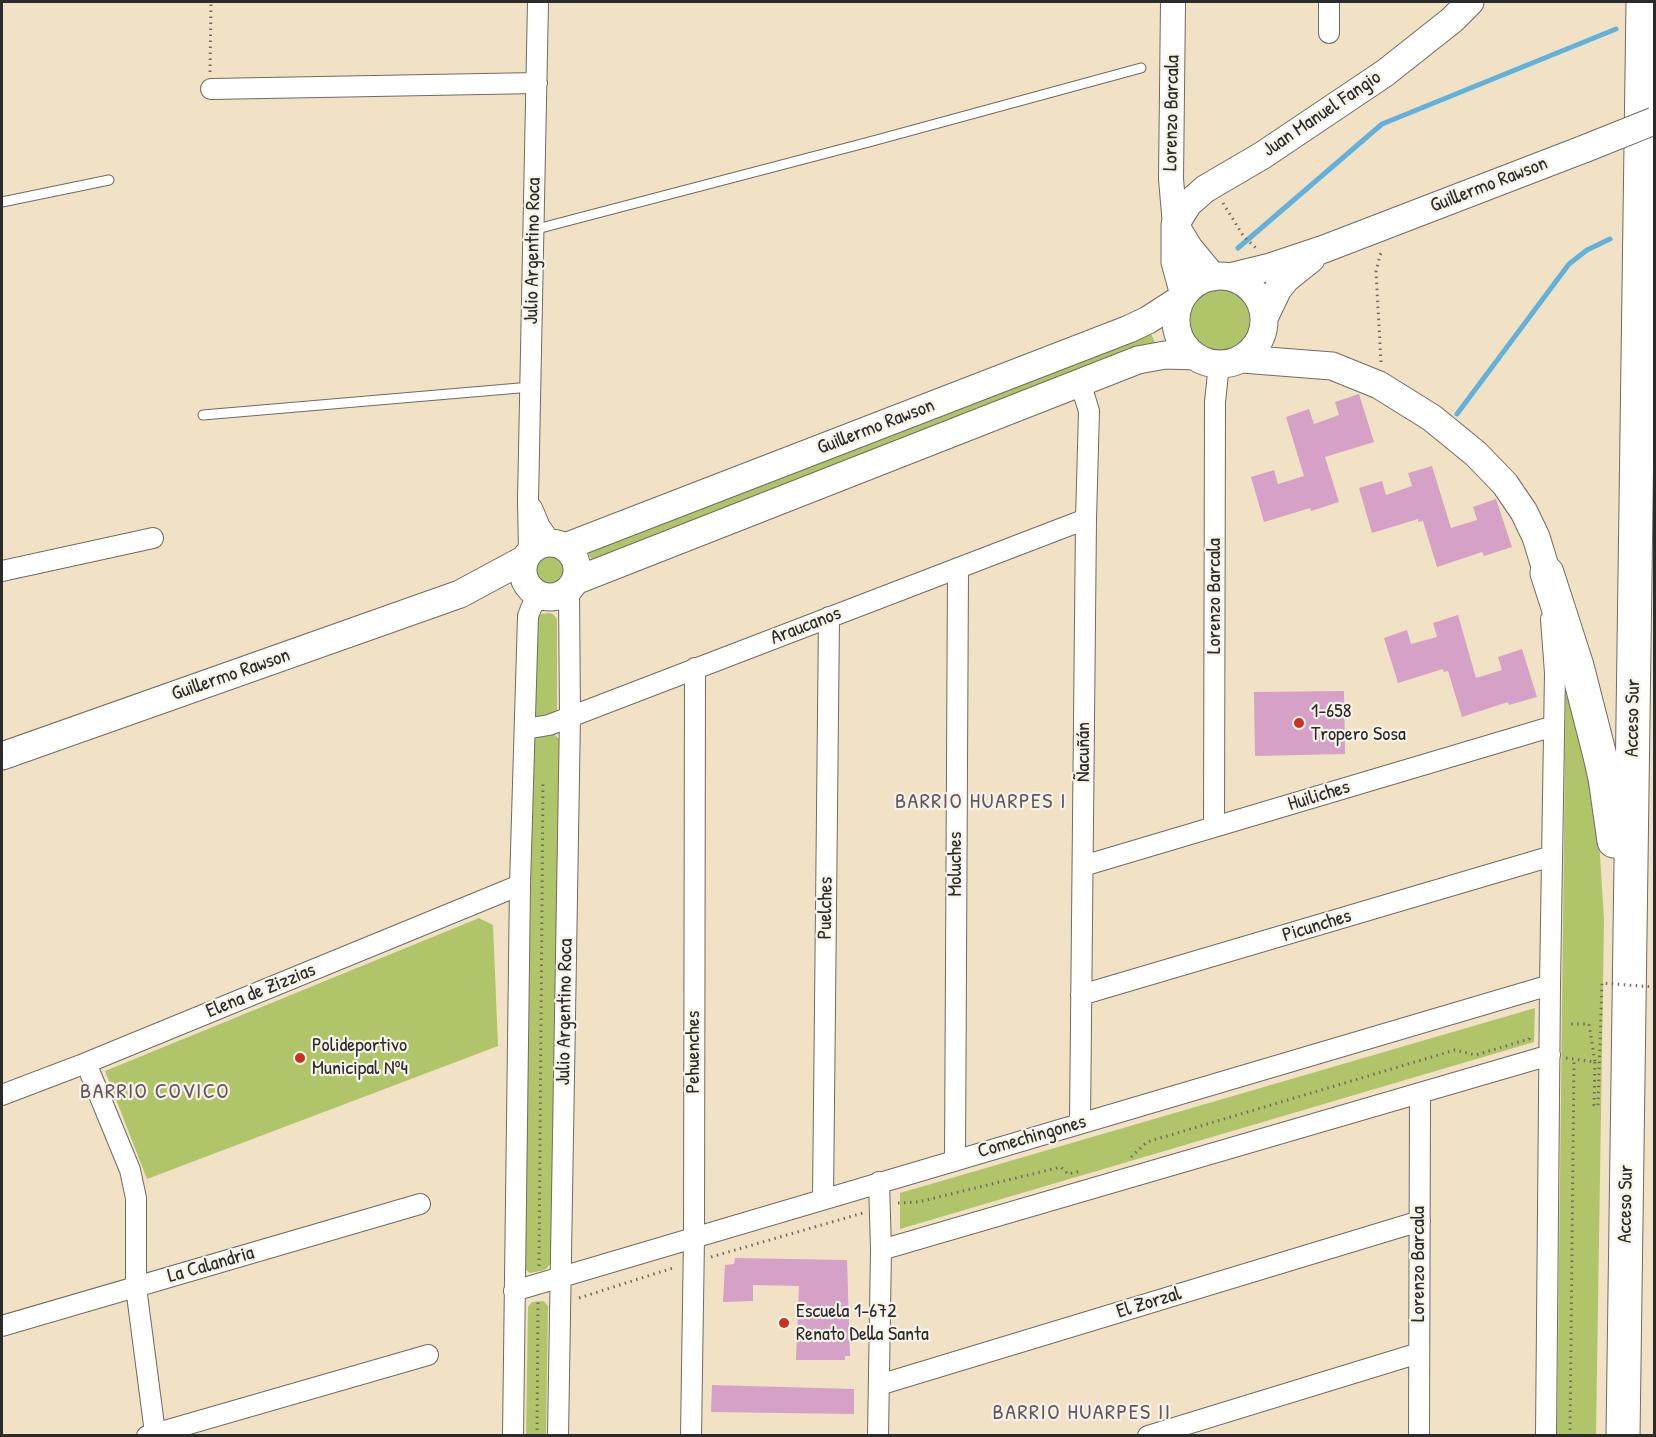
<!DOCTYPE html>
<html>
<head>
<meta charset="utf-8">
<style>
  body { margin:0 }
  #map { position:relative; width:1656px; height:1437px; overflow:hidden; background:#f1e2c5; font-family:"Patrick Hand",sans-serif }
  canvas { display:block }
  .frame { position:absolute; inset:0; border:3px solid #2b2b2b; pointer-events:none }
</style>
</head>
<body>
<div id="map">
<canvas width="1656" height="1437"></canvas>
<div class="frame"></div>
</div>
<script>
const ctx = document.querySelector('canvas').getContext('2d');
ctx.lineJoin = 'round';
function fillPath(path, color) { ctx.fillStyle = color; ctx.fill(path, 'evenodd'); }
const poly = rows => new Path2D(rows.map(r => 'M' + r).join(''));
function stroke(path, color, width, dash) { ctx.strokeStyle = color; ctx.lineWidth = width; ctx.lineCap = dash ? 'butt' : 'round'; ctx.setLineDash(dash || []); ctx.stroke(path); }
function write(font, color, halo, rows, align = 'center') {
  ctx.font = font + ' "Patrick Hand",sans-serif'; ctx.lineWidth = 4.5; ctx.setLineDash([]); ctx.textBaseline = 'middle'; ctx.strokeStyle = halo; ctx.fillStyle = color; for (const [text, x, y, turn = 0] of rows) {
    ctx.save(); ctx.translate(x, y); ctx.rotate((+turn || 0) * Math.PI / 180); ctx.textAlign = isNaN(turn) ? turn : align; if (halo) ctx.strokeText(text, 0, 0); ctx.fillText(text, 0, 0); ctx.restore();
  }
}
fillPath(poly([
  '1186 320a34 34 0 1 1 68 0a34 34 0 1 1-68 0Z',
  [1148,327,1157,347,592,560,589,555,589,551],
  '531 570a19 19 0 1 1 38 0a19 19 0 1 1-38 0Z',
  [549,613,553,614,557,619,557,711,552,716,538,717,534,714,534,621,541,614],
  [1566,663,1594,791,1600,855,1604,920,1596,1435,1557,1436],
  [554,734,559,739,551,1263,545,1270,530,1273,525,1269,533,741,535,737,539,735],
  [479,918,493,925,498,1046,147,1179,105,1071],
  [1535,1008,1534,1042,900,1229,900,1193],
  [544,1301,548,1306,546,1435,526,1435,528,1307,532,1302]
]), '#b0c569');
stroke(poly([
  [1238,248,1382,124,1616,29],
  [1457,414,1569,264,1587,250,1610,239]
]), '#62b1dc', 5);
fillPath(poly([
  [1359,394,1374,442,1325,457,1339,502,1311,511,1310,508,1264,522,1251,477,1274,470,1278,484,1304,476,1286,417,1309,409,1314,424,1339,415,1335,402],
  [1432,466,1451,528,1477,520,1473,507,1496,499,1512,547,1484,556,1482,552,1437,567,1423,521,1418,522,1418,519,1372,533,1359,488,1382,481,1386,495,1412,486,1408,473],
  [1458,615,1476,678,1502,670,1498,657,1522,649,1537,697,1509,705,1508,702,1462,717,1448,671,1444,672,1443,669,1398,683,1384,638,1407,630,1411,644,1437,637,1433,623],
  [1344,691,1345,754,1255,756,1254,692],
  [735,1258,847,1260,850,1356,845,1356,845,1360,796,1360,799,1286,753,1285,753,1301,723,1302,725,1265,734,1264],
  [712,1385,854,1389,854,1414,711,1412]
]), '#d5a1c7');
const service = poly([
  [2,202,109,180],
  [533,230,869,142,1141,68],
  [203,415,531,387]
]);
const minor = poly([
  [1329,2,1329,33],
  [211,89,537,83],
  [1080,382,1089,411,1086,519,1080,1123],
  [532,508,540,527,548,538,554,543],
  [529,552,528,500,538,2],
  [2,571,153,538],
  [525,729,549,725,1086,519],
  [1214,827,1215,402,1219,364],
  [1083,866,1554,726],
  [1081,995,1552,856],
  [86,1063,130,1170,136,1198,136,1287,155,1433],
  [2,1095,86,1063,520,885],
  [955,1160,958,568],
  [823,1199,829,617],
  [881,1250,1550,1055],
  [514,1291,1550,985],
  [2,1326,420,1204],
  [879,1385,1420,1221],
  [147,1436,428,1355],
  [513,1436,520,885,528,616,532,606,541,595],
  [558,1436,570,716,569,589],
  [691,1436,694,1238,695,668],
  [878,1436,881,1250,879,1182],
  [1148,1436,1419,1353],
  [1419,1436,1420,1093],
  [1546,1436,1550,985,1555,673,1551,619]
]);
const tertiary = poly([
  [1173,2,1171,179,1175,225]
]);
const secondary = poly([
  [1175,225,1188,204,1205,189,1263,155,1385,73,1452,20,1470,2],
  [1175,225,1175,262,1184,295],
  [1175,225,1189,248,1213,277],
  '1176 320a44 44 0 1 1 88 0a44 44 0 1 1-88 0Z',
  [1229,277,1270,267,1324,249,1584,149],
  [1265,316,1278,289,1286,279,1311,259],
  [1242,359,1332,366,1379,385,1432,418,1476,454,1505,484,1524,512,1536,537,1547,573],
  '523 570a27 27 0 1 1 54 0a27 27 0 1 1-54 0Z',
  [565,547,1129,329,1148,320,1182,298],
  [575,581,1138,360,1165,355,1195,356],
  [2,756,460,594,525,559]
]);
const motorway = poly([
  [1547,573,1577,666,1600,756,1605,778,1614,841],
  [1623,1436,1643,2]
]);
stroke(service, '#706b61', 11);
stroke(minor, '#706b61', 22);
stroke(tertiary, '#706b61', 26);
stroke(secondary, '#706b61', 29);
stroke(motorway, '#706b61', 35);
stroke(poly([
  [210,72,211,2],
  [1223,203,1244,237,1256,248],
  [1381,362,1376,272,1380,255,1383,250],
  [1566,1058,1595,1062,1589,1024,1567,1024],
  [1131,1157,1147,1142,1455,1050,1476,1055,1529,1039,1530,1035],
  [898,1203,918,1202,1061,1167,1068,1174,1081,1171],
  [711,1257,863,1213],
  [539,1266,543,780],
  [579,1298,676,1267],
  [537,1436,538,1302],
  [1570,1436,1574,1059]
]), '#706b61', 3, [1.5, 4.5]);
stroke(service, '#fff', 9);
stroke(minor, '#fff', 20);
stroke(tertiary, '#fff', 24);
stroke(secondary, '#fff', 27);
stroke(motorway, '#fff', 33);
const secondaryBridge = poly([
  [1584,149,1654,121]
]);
stroke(secondaryBridge, '#706b61', 29, []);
stroke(poly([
  [1595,1062,1594,1105,1598,1106,1602,983,1654,987]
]), '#706b61', 3, [1.5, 4.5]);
stroke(secondaryBridge, '#fff', 27);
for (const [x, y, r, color] of [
  [1299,723,6,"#c8321e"],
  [300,1058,6,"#c8321e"],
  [784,1323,6,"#c8321e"]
]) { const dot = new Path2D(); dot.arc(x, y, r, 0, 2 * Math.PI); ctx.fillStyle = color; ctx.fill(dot); stroke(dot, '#f7f3e8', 2); }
write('20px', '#2b2b2b', '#f7f3e8', [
  ["Lorenzo Barcala",1172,113,-89],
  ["Juan Manuel Fangio",1322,114,-34],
  ["Guillermo Rawson",1489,185,-21],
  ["Julio Argentino Roca",533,251,-89],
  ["Guillermo Rawson",876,427,-21],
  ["Lorenzo Barcala",1215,596,-90],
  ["Araucanos",806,626,-21],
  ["Guillermo Rawson",231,675,-19],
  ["Acceso Sur",1633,718,-89],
  ["Ñacuñán",1084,752,-90],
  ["Huiliches",1319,796,-17],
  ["Moluches",956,864,-90],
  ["Puelches",826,908,-89],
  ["Picunches",1317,926,-17],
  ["Elena de Zizzias",261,991,-22],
  ["Julio Argentino Roca",565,1012,-89],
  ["Pehuenches",694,1052,-90],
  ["Comechingones",1032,1137,-16],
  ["Acceso Sur",1626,1204,-89],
  ["Lorenzo Barcala",1419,1264,-90],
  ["La Calandria",211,1265,-16],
  ["El Zorzal",1149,1303,-17]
]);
write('20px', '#2b2b2b', '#f7f3e8', [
  ["1-658",1311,712],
  ["Tropero Sosa",1311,735],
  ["Polideportivo",312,1046],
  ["Municipal Nº4",312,1069],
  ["Escuela 1-672",796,1312],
  ["Renato Della Santa",796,1335]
], 'left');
ctx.letterSpacing = '1.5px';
write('22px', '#665462', '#f7f3e8', [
  ["BARRIO HUARPES I",981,802],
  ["BARRIO COVICO",155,1092],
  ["BARRIO HUARPES II",1082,1413]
]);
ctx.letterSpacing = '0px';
</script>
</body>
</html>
